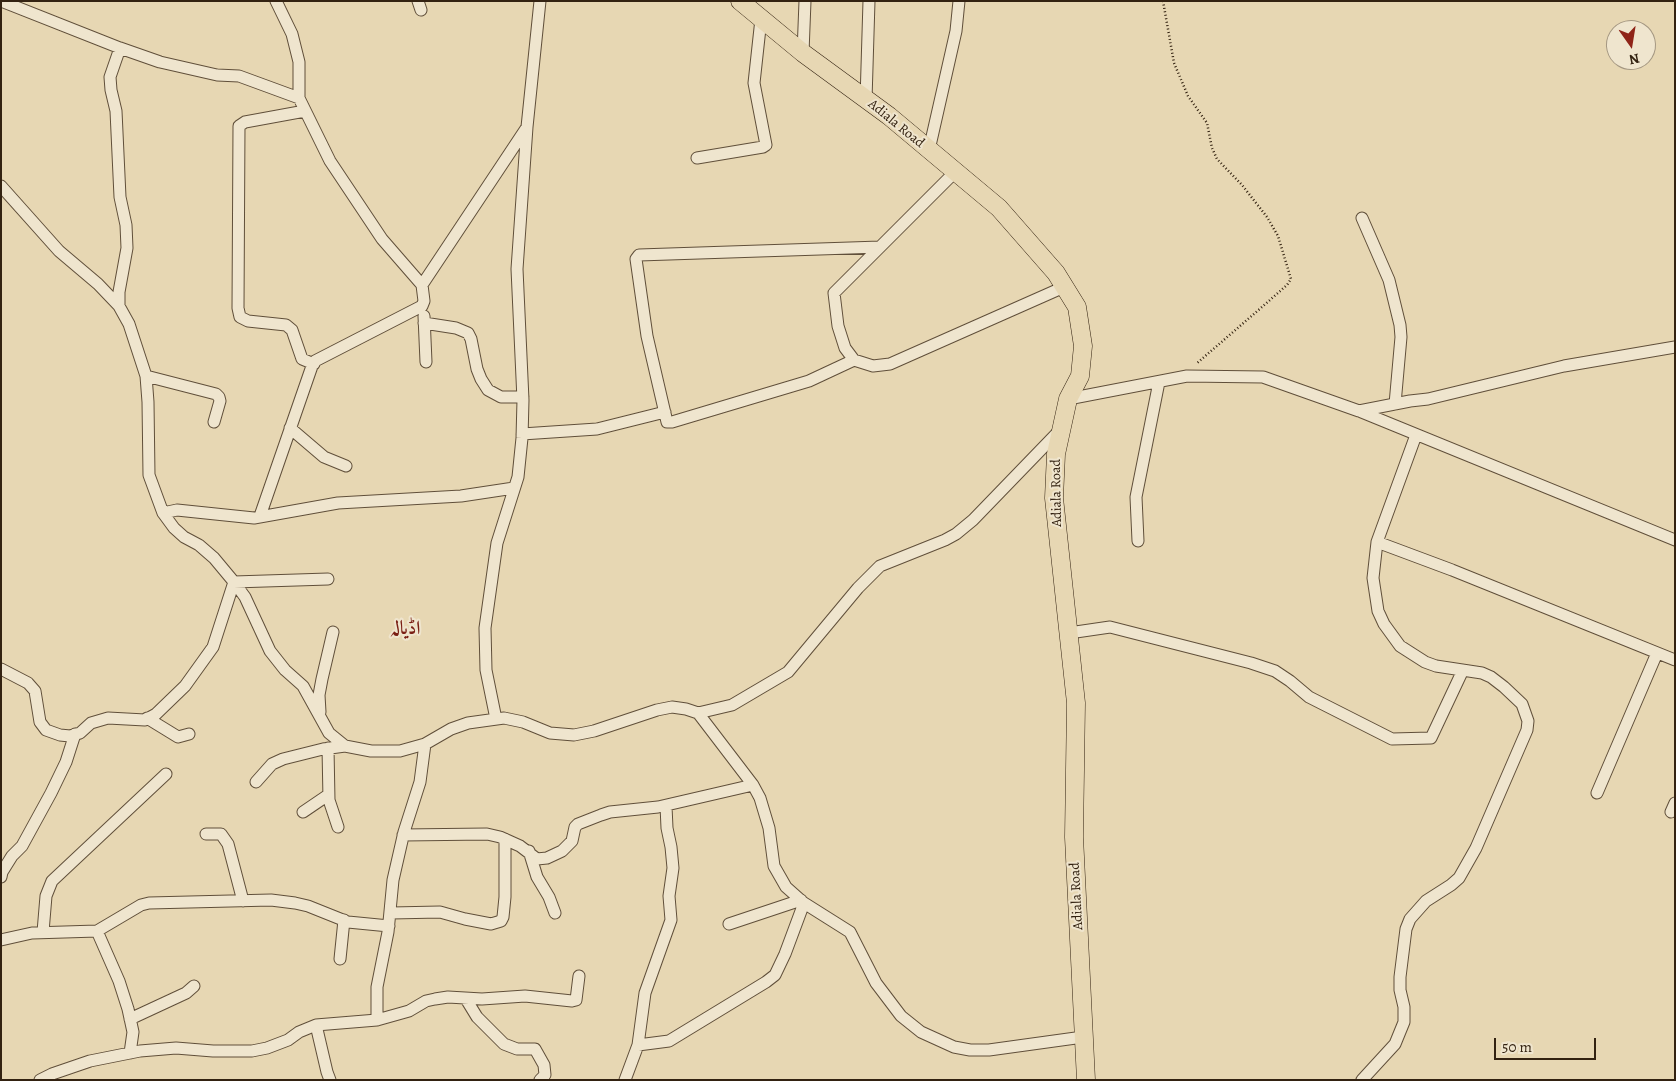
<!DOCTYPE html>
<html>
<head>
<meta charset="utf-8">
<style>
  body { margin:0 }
  #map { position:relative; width:1676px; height:1081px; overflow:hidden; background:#e7d7b3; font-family:Alegreya,serif }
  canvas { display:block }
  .frame { position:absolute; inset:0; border:2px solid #321; pointer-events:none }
  .north { position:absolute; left:1606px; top:20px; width:50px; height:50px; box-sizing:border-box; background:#efe5ce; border:1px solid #a49782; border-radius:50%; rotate:167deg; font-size:14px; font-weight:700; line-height:20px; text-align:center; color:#321 }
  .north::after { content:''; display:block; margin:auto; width:18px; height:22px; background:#8f2418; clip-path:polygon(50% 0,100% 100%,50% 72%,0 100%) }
  .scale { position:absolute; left:1494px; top:1038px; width:102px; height:22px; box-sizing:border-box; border:2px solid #321; border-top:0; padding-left:6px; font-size:15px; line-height:18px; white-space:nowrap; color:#321; -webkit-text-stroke:4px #efe5ce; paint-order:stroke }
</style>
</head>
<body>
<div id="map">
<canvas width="1676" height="1081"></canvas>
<div class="frame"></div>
<div class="north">N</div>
<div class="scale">50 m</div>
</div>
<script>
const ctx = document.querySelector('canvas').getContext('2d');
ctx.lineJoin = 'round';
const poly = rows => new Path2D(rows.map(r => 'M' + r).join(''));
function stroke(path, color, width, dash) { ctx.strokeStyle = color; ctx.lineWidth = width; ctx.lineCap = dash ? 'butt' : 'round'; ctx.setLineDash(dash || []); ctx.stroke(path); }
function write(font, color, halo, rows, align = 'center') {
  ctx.font = font + ' Alegreya,Amiri,serif'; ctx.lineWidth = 4; ctx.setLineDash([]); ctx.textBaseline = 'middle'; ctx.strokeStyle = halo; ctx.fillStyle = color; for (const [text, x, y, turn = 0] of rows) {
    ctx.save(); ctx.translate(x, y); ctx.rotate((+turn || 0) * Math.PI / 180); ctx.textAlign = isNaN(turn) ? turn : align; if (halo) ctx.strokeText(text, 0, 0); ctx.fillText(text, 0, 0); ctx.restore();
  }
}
const street = poly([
  [1,1,120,48,160,62,217,75,239,76,299,98,330,161,382,239,422,285,527,127],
  [276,1,292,34,299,62,299,98],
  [418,1,421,10],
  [803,53,805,1],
  [866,100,869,1],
  [305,111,245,122,239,126,238,308,240,317,248,321,286,325,292,330,302,359,314,364],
  [929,150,956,31,959,1],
  [697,158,763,147,766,145,754,83,761,19],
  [955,172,834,293,838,326,845,348,854,360,873,366,890,364,1064,287],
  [1,186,59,251,98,284,119,306,129,324,146,376,148,402,149,475,163,513,174,528,184,537,199,545,214,558,234,582,245,597,270,651,285,670,303,686,329,733,345,746],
  [1362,218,1389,280,1400,325,1401,337,1395,404],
  [119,306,119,292,127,248,126,225,120,197,116,111,111,90,110,77,120,48],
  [424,316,426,362],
  [424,323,456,328,468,333,471,339,477,369,481,379,488,390,501,397,523,397],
  [854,360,809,381,672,422,667,422,647,336,636,259,639,255,880,247],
  [146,376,216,394,219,397,220,401,214,422],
  [1068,399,1187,376,1263,377,1359,411,1675,540],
  [1359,411,1410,401,1428,399,1564,366,1675,347],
  [290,428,324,457,346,466],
  [522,434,597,429,665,412],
  [163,513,177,510,254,518,338,503,461,496,514,488],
  [260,516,312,366,315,361,422,306,424,301,422,285],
  [1138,541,1136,497,1159,382],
  [1377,542,1452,570,1675,660],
  [1069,633,1110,627,1251,663,1275,671,1290,681,1309,697,1392,739,1431,738,1463,670],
  [1,669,28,683,35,691,40,722,46,730,60,735,70,736,80,733,91,723,108,718,145,720,156,714,185,686,213,647,234,582,328,579],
  [320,712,319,695,322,679,333,632],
  [698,713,732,705,788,672,858,588,880,566,945,540,956,534,973,520,1060,430],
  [147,718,178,737,189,734],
  [496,719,486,670,485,628,497,543,518,477,522,438,523,400,517,269,527,127,540,1],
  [328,748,329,800,338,827],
  [256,782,272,764,283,759,323,749,345,746,371,751,400,751,425,744,451,729,468,723,504,718,523,722,550,733,574,735,594,731,657,710,672,707,686,709,698,713,753,785,760,798,769,828,774,866,786,887,804,903,850,932,876,983,901,1016,921,1032,954,1047,970,1050,989,1050,1083,1037],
  [1597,793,1657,653],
  [303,812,328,795],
  [1671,812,1675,803],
  [206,834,221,834,228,844,243,901],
  [403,835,487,834,500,837,520,846,537,859,547,858,562,851,572,841,575,827,578,824,601,815,610,812,658,807,753,785],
  [529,851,537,877,549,897,555,913],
  [1,877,2,872,12,856,22,846,51,793,66,762,75,734],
  [391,913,440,912,465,919,491,924,501,921,503,917,505,897,505,839],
  [729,924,801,900],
  [97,931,141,905,149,903,271,900,295,903,308,906,348,922,389,926],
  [43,932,46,896,52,881,166,774],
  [1,940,32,933,97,931,119,981,128,1009,133,1032,130,1053],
  [340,959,344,920],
  [466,999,477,1017,504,1044,517,1049,535,1049,544,1065,545,1075,540,1080],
  [130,1019,186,993,194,986],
  [377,1020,377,987,388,932,393,880,404,832,420,782,425,744],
  [316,1025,327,1072,330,1080],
  [638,1045,669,1041,766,982,775,975,785,954,804,903],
  [40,1080,52,1074,90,1061,140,1051,176,1048,213,1051,252,1051,267,1048,288,1040,299,1032,316,1025,377,1020,409,1011,426,1001,435,999,448,997,482,999,525,996,572,1001,576,1000,579,976],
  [625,1080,638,1045,645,993,671,920,669,896,673,868,671,847,667,828,666,806],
  [1362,1080,1395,1044,1404,1022,1404,1007,1400,990,1400,977,1406,929,1410,919,1426,901,1451,885,1459,878,1476,848,1527,730,1528,721,1522,704,1504,687,1491,677,1482,673,1436,666,1425,662,1400,646,1384,624,1378,611,1373,578,1377,542,1416,435]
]);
const primary = poly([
  [740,1,803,53,889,116,999,208,1056,273,1077,307,1083,346,1080,376,1068,399,1056,454,1054,498,1076,703,1074,837,1086,1080]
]);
stroke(street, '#604f3a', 13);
stroke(primary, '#321', 19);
stroke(poly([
  [1163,1,1174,63,1188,96,1207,123,1212,148,1217,159,1242,185,1267,217,1278,236,1291,279,1287,285,1262,307,1196,364]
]), '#321', 2.5, [1, 2.5]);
stroke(street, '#efe5ce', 11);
stroke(primary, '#e7d7b3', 18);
write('14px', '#321', '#efe5ce', [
  ["Adiala Road",896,124,39],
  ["Adiala Road",1057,493,-91],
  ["Adiala Road",1077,896,-93]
]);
write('bold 19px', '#7a1f14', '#efe5ce', [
  ["اڈیالہ",405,629]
]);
</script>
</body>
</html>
